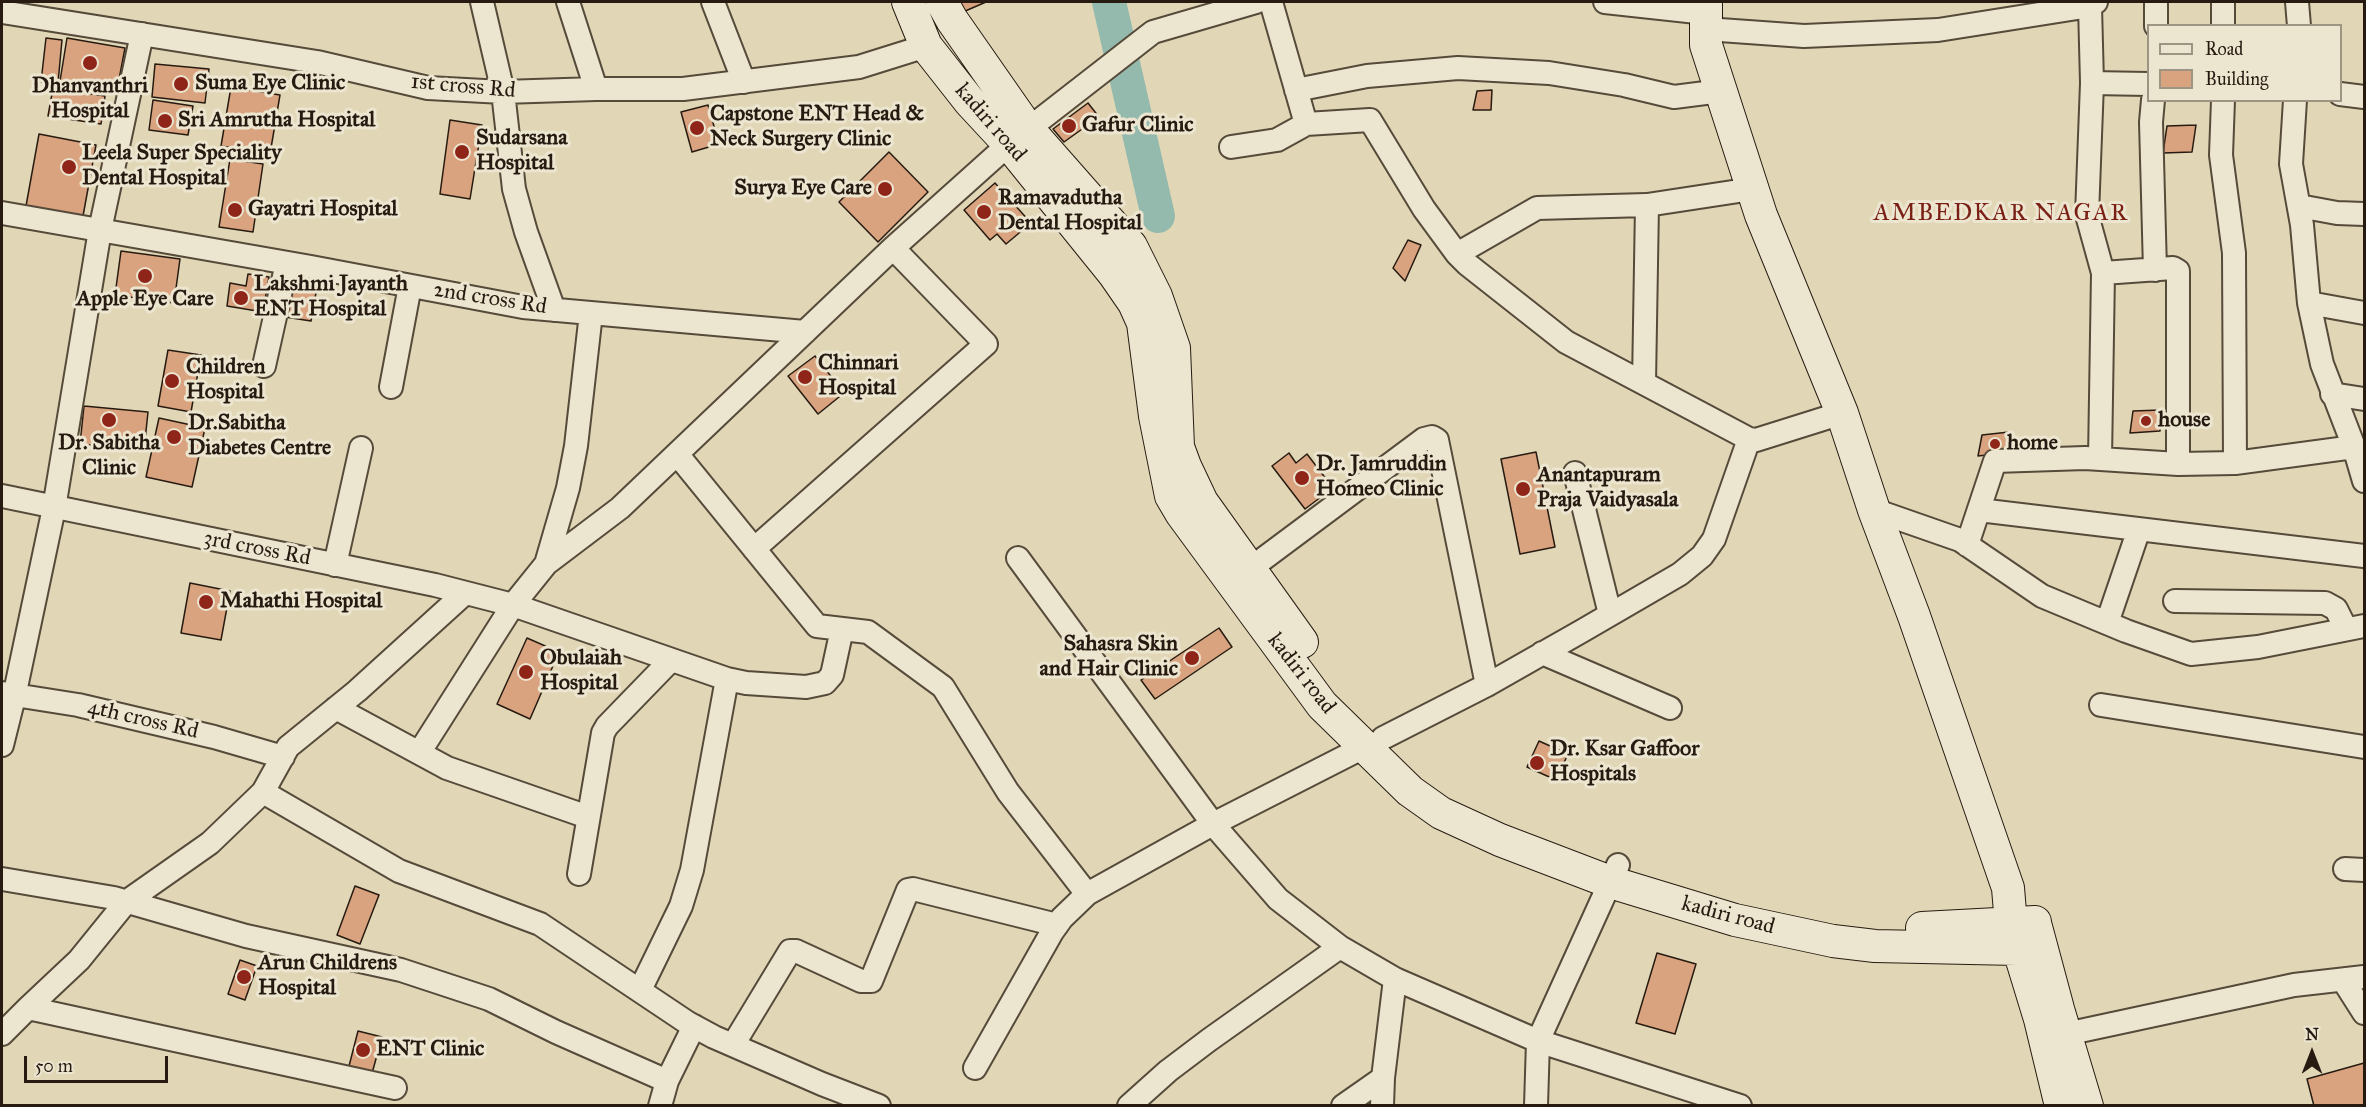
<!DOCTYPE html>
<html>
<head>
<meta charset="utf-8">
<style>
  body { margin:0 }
  #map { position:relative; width:2366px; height:1107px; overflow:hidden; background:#e1d7b6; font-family:"IM FELL Great Primer",serif }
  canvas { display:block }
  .frame { position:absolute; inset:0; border:3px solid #271b11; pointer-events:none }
  .legend { position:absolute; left:2147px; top:24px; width:195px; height:78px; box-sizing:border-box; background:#ece5d0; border:2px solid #9d9484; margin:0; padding:8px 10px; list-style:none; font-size:18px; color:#271b11 }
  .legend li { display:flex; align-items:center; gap:12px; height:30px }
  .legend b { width:30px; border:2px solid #9d9484 }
  .north { position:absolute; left:2282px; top:1023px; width:60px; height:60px; -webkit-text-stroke:4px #ece5d0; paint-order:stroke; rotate:0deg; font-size:16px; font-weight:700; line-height:24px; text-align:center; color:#271b11 }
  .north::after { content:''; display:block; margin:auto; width:21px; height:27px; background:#271b11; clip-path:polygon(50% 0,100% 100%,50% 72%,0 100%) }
  .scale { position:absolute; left:24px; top:1056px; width:144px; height:27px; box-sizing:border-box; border:3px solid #271b11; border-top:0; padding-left:8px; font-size:18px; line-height:21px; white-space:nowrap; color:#271b11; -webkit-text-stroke:4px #ece5d0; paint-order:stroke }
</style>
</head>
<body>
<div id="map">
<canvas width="2366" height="1107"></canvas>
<div class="frame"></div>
<ul class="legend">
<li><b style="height:8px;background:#ece5d0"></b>Road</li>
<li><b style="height:16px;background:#d8a37e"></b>Building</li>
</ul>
<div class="north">N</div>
<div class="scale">50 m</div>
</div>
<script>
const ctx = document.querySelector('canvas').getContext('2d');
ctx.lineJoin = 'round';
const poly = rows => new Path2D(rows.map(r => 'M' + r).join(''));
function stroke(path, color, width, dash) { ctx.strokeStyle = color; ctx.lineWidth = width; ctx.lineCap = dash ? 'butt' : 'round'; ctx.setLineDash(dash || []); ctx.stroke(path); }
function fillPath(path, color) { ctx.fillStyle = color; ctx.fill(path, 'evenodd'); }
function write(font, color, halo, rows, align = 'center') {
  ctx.font = font + ' "IM FELL Great Primer",serif'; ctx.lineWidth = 6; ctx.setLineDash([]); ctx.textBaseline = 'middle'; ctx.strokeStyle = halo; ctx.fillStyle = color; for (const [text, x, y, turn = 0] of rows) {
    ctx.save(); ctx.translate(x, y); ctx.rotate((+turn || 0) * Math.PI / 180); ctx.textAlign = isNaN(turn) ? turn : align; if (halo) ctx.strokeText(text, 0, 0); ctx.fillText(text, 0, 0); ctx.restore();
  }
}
stroke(poly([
  [1109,2,1158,216]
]), '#94baae', 34);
const building = poly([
  [958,2,986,2,963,12,958,2],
  [46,38,62,40,58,83,41,82,46,38],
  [67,38,125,48,117,90,60,81,67,38],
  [155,64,209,69,205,103,152,97,155,64],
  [231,87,280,95,270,154,221,146,231,87],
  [53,88,105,96,101,124,48,116,53,88],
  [1492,90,1491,110,1473,110,1477,91,1492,90],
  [153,100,193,106,188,135,149,130,153,100],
  [1088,103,1099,117,1064,142,1053,129,1088,103],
  [708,105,719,144,692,152,681,112,708,105],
  [450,120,482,125,470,199,440,194,450,120],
  [2196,125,2192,152,2163,153,2167,126,2196,125],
  [39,134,96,145,83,216,26,206,39,134],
  [889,152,928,192,878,242,839,202,889,152],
  [230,159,263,164,253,232,219,227,230,159],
  [995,183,1031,223,1006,244,997,234,990,240,964,210,995,183],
  [1408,240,1421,245,1405,281,1393,268,1408,240],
  [121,251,180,259,174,303,115,295,121,251],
  [248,274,269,277,263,312,227,306,230,283,246,286,248,274],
  [291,283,317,287,311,321,285,317,291,283],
  [168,350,201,355,191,412,158,406,168,350],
  [815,356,844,393,818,414,788,376,815,356],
  [84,406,148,412,144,450,80,444,84,406],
  [2161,410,2160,431,2130,433,2133,411,2161,410],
  [159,418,205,428,192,487,146,477,159,418],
  [2009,432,2011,452,1978,456,1982,435,2009,432],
  [1536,452,1555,547,1520,554,1501,459,1536,452],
  [1289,453,1296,463,1307,454,1333,488,1305,509,1272,466,1289,453],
  [190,583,230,591,221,640,181,633,190,583],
  [1219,628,1232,647,1155,699,1141,680,1219,628],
  [527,638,559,652,530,719,497,704,527,638],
  [1539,741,1568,754,1556,780,1527,767,1539,741],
  [355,886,379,895,360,944,337,935,355,886],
  [1657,953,1696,964,1675,1034,1636,1023,1657,953],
  [240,960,257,966,245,1000,228,994,240,960],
  [358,1031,382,1037,371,1077,348,1070,358,1031],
  [2364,1063,2364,1106,2314,1106,2307,1079,2364,1063]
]);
fillPath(building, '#d8a37e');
stroke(building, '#271b11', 1.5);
const street = poly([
  [482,2,503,92,514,189,526,232,554,310],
  [568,2,596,89],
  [713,2,744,82],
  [1271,2,1306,124,1370,120,1424,209,1457,254,1537,208,1647,205,1752,189],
  [1605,2,1706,13],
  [2156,2,2156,26],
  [2223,2,2223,26],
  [2297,2,2299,26],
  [2090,6,2092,83,2087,215,2103,273,2173,268,2178,271,2178,464],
  [2,12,317,62,428,88,503,92,596,89,683,89,859,67,926,46],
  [1706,29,1804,36,1938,30,2090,6,2096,2],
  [2092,83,2148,84],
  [1296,90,1367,76,1458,68,1549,73,1624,85,1674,97,1721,91],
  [2340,94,2364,97],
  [2153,100,2151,122,2155,270],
  [2223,100,2221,155,2234,253,2235,463],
  [2295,100,2291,164,2302,225,2309,303],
  [1231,147,1277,140,1306,124],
  [2299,206,2337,213,2364,214],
  [2,213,311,267,523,307,805,332],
  [1457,254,1467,264,1566,342,1749,439,1756,440,1842,413],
  [264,366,287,263],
  [1644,383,1647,205],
  [391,387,410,286],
  [2332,394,2364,399],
  [2354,447,2322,364,2309,303,2364,313],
  [677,454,817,626,868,632,943,687,1008,792,1087,894,1213,824,1018,558],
  [2100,459,2103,273],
  [1575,473,1610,614],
  [2,496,435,585,513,605,727,679,746,683,806,687,825,683,832,675,842,629],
  [1874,510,1960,540,2042,596,2126,631,2191,654,2258,647,2364,626],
  [1979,510,2364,556],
  [1967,545,1995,461,2085,458,2178,464,2235,463,2354,447,2364,481],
  [754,549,986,344,893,248],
  [546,564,568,488,576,446,591,313],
  [335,565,361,448],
  [1251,568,1424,439,1432,437,1437,440,1487,685],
  [2175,601,2325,603,2336,609,2346,629],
  [2107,623,2139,529],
  [1542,653,1670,708],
  [2,693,78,705,214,737,283,757],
  [2101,705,2364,747],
  [336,708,447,768,588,817],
  [1383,738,1487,685,1582,631,1680,574,1702,556,1714,539,1749,439],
  [2,745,14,697,54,508,100,230,142,34],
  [1364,747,1213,824,1278,899,1340,947,1395,979,1538,1041,1740,1106],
  [419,753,513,605,546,564,620,508,893,248,1009,144,1153,32,1256,2],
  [263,792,399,871,540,924,688,1023,714,1037,822,1084,879,1106],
  [2345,869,2364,870],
  [579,874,603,733,607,726,671,660],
  [2,879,114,898,246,936,401,970,489,999,556,1032,667,1081,660,1106],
  [2343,980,2364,1013],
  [640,990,681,906,692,870,727,679],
  [28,1008,79,960,126,902,210,843,263,792,288,747,357,691,465,593],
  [2,1034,28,1008,395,1088],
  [2066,1034,2294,985,2364,977],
  [733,1045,790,951,796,951,861,981,871,981,908,890,913,889,1057,925],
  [975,1068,1052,932,1062,918,1087,894],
  [667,1081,694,1026],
  [1129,1106,1168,1071,1209,1040,1340,947],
  [1343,1106,1383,1078],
  [1382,1106,1383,1078,1395,979],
  [1536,1106,1538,1041,1618,865]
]);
const secondary = poly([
  [908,2,926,46,970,102,1009,144,1114,274,1134,303,1143,323,1155,416,1171,496,1181,513,1322,705,1410,791,1441,813,1500,840,1610,882,1735,920,1833,941,1875,946,2017,949,2041,947],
  [942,2,952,20,1028,129,1131,246,1156,296,1174,348,1178,447,1185,466,1202,502,1302,642],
  [1706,2,1706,45,1761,215,1842,413,1874,510,1914,616,2008,888,2011,924,2040,1019,2061,1106],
  [2036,927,2058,1009,2087,1106],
  [1922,928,2035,922]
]);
stroke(street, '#564a3a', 26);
stroke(secondary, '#271b11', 34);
stroke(street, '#ece5d0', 22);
stroke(secondary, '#ece5d0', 32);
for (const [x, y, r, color] of [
  [90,63,8,"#8f2418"],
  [181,84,8,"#8f2418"],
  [165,121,8,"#8f2418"],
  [1069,126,8,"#8f2418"],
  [697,128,8,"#8f2418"],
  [462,152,8,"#8f2418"],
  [69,167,8,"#8f2418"],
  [885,189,8,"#8f2418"],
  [235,210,8,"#8f2418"],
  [984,212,8,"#8f2418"],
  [145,276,8,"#8f2418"],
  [241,298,8,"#8f2418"],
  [805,377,8,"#8f2418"],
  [172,381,8,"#8f2418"],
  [109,420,8,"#8f2418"],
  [2146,421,6,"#8f2418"],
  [174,437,8,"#8f2418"],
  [1995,444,6,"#8f2418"],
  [1302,478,8,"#8f2418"],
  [1523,489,8,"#8f2418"],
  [206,602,8,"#8f2418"],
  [1192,658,8,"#8f2418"],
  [526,672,8,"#8f2418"],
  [1537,763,8,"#8f2418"],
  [244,977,8,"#8f2418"],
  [363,1050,8,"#8f2418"]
]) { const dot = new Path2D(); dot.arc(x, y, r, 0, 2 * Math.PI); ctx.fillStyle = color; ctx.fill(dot); stroke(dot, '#ece5d0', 2); }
write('bold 22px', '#271b11', '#ece5d0', [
  ["Suma Eye Clinic",195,84],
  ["Dhanvanthri",90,87,"center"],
  ["Hospital",90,112,"center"],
  ["Capstone ENT Head &",710,115],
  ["Neck Surgery Clinic",710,140],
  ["Sri Amrutha Hospital",178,121],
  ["Gafur Clinic",1082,126],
  ["Sudarsana",476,139],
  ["Hospital",476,164],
  ["Leela Super Speciality",82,154],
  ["Dental Hospital",82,179],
  ["Surya Eye Care",872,189,"right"],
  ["Ramavadutha",998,199],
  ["Dental Hospital",998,224],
  ["Gayatri Hospital",248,210],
  ["Lakshmi Jayanth",254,285],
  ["ENT Hospital",254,310],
  ["Apple Eye Care",145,300,"center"],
  ["Chinnari",818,364],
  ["Hospital",818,389],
  ["Children",186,368],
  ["Hospital",186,393],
  ["house",2158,421],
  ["Dr.Sabitha",188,424],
  ["Diabetes Centre",188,449],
  ["Dr. Sabitha",109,444,"center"],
  ["Clinic",109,469,"center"],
  ["home",2007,444],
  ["Dr. Jamruddin",1316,465],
  ["Homeo Clinic",1316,490],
  ["Anantapuram",1537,476],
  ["Praja Vaidyasala",1537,501],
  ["Mahathi Hospital",220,602],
  ["Sahasra Skin",1178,645,"right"],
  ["and Hair Clinic",1178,670,"right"],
  ["Obulaiah",540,659],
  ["Hospital",540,684],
  ["Dr. Ksar Gaffoor",1550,750],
  ["Hospitals",1550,775],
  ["Arun Childrens",258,964],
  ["Hospital",258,989],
  ["ENT Clinic",376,1050]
], 'left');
write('22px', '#271b11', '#ece5d0', [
  ["1st cross Rd",463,87,5],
  ["kadiri road",990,123,49],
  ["2nd cross Rd",490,299,9],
  ["3rd cross Rd",257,549,11],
  ["kadiri road",1301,674,52],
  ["4th cross Rd",143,720,13],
  ["kadiri road",1728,916,15]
]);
ctx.letterSpacing = '1.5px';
write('24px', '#7a1f14', '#ece5d0', [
  ["AMBEDKAR NAGAR",2001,214]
]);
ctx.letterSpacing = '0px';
</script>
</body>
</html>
